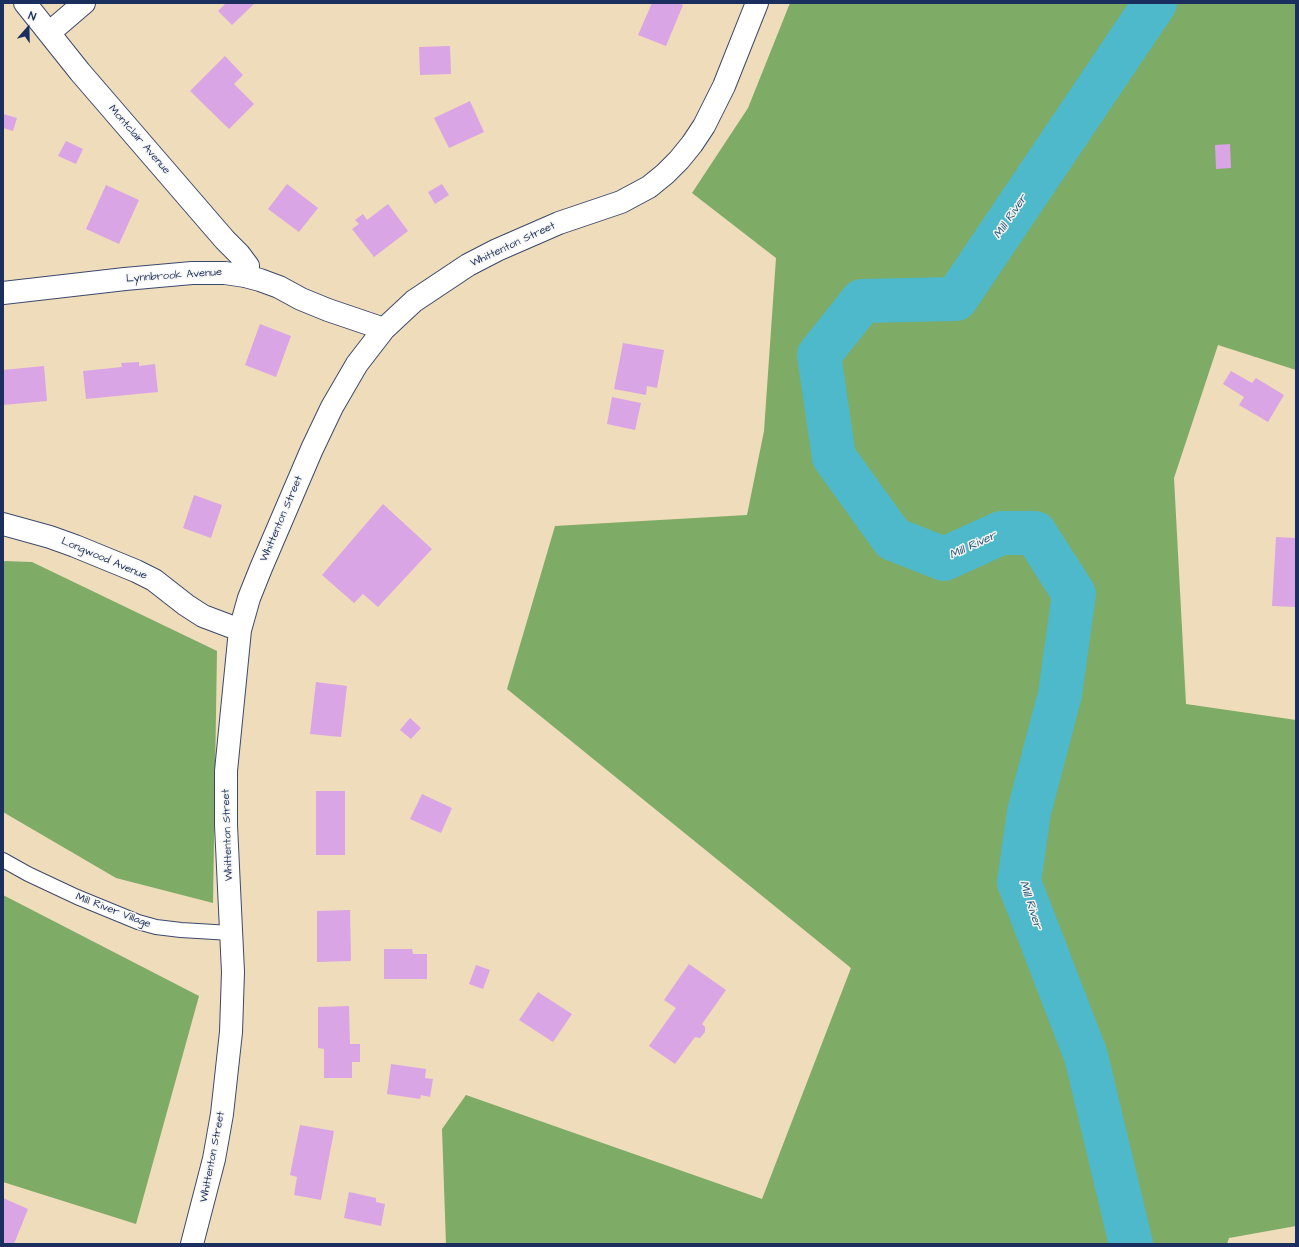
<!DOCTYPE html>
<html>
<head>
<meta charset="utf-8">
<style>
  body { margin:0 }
  #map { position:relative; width:1299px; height:1247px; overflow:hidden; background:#efdcba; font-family:"Architects Daughter",sans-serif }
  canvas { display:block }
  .frame { position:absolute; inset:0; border:4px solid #1b2f5e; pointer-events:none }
  .north { position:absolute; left:8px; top:8px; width:40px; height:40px; -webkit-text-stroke:3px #f6f6f2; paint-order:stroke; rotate:20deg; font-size:11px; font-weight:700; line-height:16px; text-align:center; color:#1b2f5e }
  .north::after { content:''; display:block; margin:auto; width:14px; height:18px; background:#1b2f5e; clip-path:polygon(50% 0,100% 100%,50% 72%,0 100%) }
</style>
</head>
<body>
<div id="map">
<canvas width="1299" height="1247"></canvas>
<div class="frame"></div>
<div class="north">N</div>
</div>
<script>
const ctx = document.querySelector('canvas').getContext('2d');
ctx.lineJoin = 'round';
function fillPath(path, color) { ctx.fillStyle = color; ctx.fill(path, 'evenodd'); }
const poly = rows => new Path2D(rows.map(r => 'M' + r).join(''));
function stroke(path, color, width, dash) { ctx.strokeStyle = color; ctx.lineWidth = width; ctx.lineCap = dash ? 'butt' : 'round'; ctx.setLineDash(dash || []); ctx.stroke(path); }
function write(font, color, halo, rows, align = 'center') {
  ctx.font = font + ' "Architects Daughter",sans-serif'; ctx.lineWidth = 3; ctx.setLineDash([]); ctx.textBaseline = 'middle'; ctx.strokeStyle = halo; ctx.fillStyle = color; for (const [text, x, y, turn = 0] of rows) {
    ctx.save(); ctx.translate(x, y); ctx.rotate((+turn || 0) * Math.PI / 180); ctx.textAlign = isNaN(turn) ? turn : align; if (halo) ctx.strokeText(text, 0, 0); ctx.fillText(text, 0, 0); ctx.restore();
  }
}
fillPath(poly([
  [790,3,1296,3,1296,370,1218,345,1174,478,1186,704,1296,720,1296,1226,1229,1238,1227,1244,446,1244,442,1129,466,1095,762,1199,851,968,507,689,555,526,747,515,764,431,776,258,692,193,748,108],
  [3,561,32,562,217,651,213,903,116,878,3,812],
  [3,895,199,996,136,1224,3,1182]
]), '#7eab65');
stroke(poly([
  [1131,1244,1086,1056,1019,882,1029,812,1060,694,1074,594,1035,533,1001,533,944,559,893,539,834,457,819,355,862,301,956,299,1155,3]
]), '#4fb9cc', 44);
fillPath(poly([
  [226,3,255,3,232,25,218,11],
  [652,3,678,3,683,5,666,46,638,35],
  [450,46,451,74,420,75,419,47],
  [225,56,243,75,234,84,254,104,229,129,190,91],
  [470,101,484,132,449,148,434,118],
  [3,114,17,118,13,131,3,128],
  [66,141,83,149,76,164,58,156],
  [1230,144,1231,168,1216,169,1215,145],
  [287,184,318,208,299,232,268,209],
  [442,184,449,195,435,204,428,192],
  [106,185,139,200,119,244,86,229],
  [388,204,408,231,374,257,352,229,359,224,355,220,363,214,367,220],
  [260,324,291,336,276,377,245,365],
  [623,343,664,350,657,388,647,386,646,395,614,389],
  [139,362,139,366,155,364,158,392,86,399,83,371,122,367,121,363],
  [44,366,47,401,3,405,3,370],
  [1231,371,1252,383,1256,378,1284,395,1268,422,1239,405,1244,397,1223,384],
  [612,397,641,403,635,430,607,424],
  [194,495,222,505,211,538,183,528],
  [383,504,432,549,378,607,363,594,354,603,322,575],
  [1276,537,1296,538,1296,607,1272,606],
  [316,682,347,686,341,737,310,734],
  [410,718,421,728,411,739,400,730],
  [316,791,345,791,345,855,316,855],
  [422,794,452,808,441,833,410,819],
  [350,910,351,961,317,962,317,911],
  [384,949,412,949,413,954,427,954,427,979,384,979],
  [689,964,726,990,702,1024,705,1027,705,1032,700,1038,695,1037,675,1064,649,1046,676,1008,664,1000],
  [476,965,490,970,483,989,469,984],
  [538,992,572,1014,553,1042,519,1020],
  [349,1006,350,1044,360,1044,360,1062,352,1062,352,1078,324,1078,324,1049,318,1048,318,1007],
  [391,1064,426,1069,425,1078,433,1079,430,1097,421,1095,420,1099,387,1094],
  [300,1125,334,1131,321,1200,294,1195,297,1177,290,1175],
  [349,1192,376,1198,376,1202,385,1204,381,1226,344,1218],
  [3,1198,28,1209,14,1244,3,1244]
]), '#daa5e5');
const service = poly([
  [3,860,28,874,77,897,138,922,156,927,181,930,231,933]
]);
const minor = poly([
  [25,3,80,72,225,240,239,254,248,266,245,276],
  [49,33,84,3],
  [3,293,125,279,192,273,225,273,245,276,260,280,279,287,301,299,328,310,384,329],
  [3,524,50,537,75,546,136,571,154,580,186,605,203,616,240,630],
  [192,1244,214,1159,222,1114,231,1032,233,972,226,825,226,771,240,630,249,598,261,568,312,449,332,407,357,364,384,329,414,301,468,265,497,250,559,223,621,202,649,187,665,174,679,160,692,144,704,126,724,86,757,3]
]);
stroke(service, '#3b496c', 16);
stroke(minor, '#3b496c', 24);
stroke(service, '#fff', 14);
stroke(minor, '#fff', 22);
write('11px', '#1b2f5e', '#f6f6f2', [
  ["Montclair Avenue",139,140,49],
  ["Whittenton Street",513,245,-25],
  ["Lynnbrook Avenue",174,276,-4],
  ["Whittenton Street",282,519,-67],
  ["Longwood Avenue",104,559,23],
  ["Whittenton Street",228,835,-92],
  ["Mill River Village",113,911,21],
  ["Whittenton Street",213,1157,-79]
]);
write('italic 12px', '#2b587f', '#f6f6f2', [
  ["Mill River",1011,217,-56],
  ["Mill River",973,546,-25],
  ["Mill River",1030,905,72]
]);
</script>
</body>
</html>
